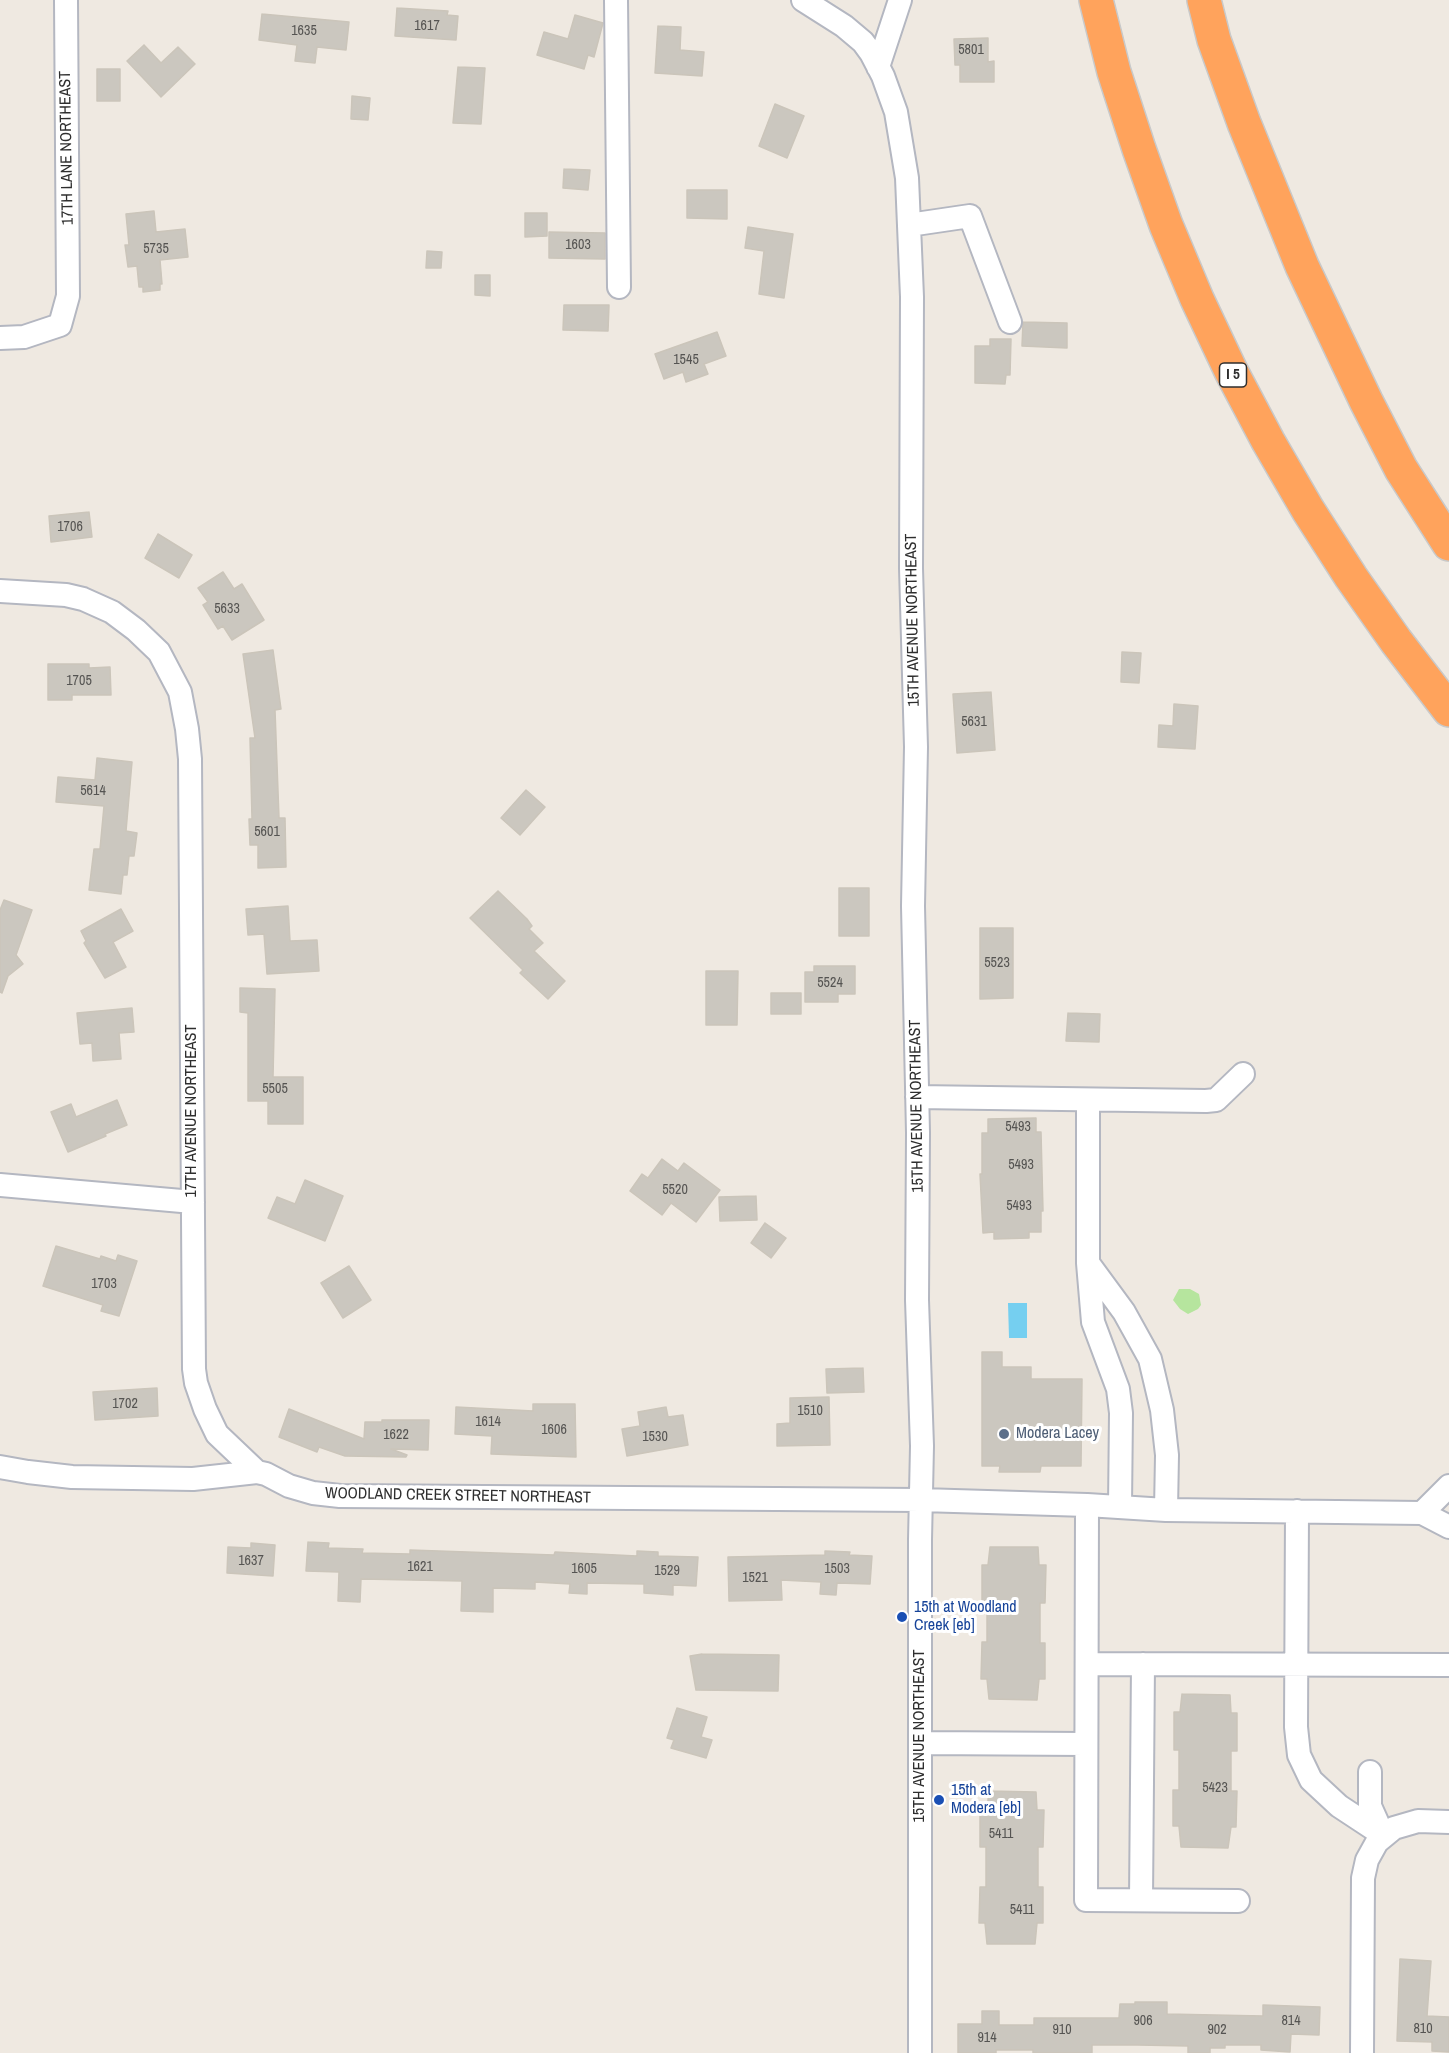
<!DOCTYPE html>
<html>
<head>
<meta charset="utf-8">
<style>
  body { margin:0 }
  canvas { display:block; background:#efe9e1 }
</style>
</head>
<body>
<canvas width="1449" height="2053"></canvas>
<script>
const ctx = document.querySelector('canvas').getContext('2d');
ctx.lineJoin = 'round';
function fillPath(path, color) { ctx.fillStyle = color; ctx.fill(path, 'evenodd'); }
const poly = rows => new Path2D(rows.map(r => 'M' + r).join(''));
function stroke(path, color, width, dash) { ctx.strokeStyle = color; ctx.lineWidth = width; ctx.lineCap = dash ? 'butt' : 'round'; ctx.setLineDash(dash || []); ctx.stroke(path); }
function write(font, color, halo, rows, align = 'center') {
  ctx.font = font + ' "Archivo Narrow",sans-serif'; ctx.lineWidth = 6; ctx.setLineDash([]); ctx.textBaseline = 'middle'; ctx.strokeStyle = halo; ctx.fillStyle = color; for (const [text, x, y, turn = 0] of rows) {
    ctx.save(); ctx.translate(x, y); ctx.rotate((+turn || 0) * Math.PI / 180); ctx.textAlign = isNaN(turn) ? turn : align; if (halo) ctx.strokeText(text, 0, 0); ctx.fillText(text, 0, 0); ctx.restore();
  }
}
fillPath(poly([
  [1179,1289,1190,1289,1199,1294,1201,1305,1198,1309,1188,1314,1180,1309,1173,1300]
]), '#b6e59e');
fillPath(poly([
  [1008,1303,1027,1303,1027,1338,1009,1338]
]), '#75cff0');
const building = poly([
  [397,8,448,11,447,15,458,16,456,40,395,36,397,8],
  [262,14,349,22,346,50,317,47,315,63,295,61,297,45,259,40,262,14],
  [575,15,603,23,594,57,588,55,584,69,537,55,544,32,568,39,575,15],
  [658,26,681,27,680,50,704,52,702,76,655,73,658,26],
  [988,38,988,62,994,61,994,82,960,82,960,65,955,65,954,39,988,38],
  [144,45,161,63,178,47,195,64,161,97,127,61,144,45],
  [458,67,485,68,481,124,453,123,458,67],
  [97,69,120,69,120,101,97,101,97,69],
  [352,96,370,98,368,120,351,119,352,96],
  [775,104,804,116,787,158,759,146,775,104],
  [564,169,590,170,588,190,563,188,564,169],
  [687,190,727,190,727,219,687,218,687,190],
  [154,211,156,232,185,229,188,257,160,260,162,284,160,284,160,290,143,292,143,287,139,287,137,266,128,267,125,245,129,245,126,214,154,211],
  [525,213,547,213,547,236,525,237,525,213],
  [748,227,793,234,784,298,759,294,764,251,745,248,748,227],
  [549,232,605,233,605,259,549,258,549,232],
  [427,251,442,252,441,268,426,268,427,251],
  [475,275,490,275,490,296,475,295,475,275],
  [564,305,609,305,608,331,563,330,564,305],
  [1023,322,1067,323,1067,348,1022,346,1023,322],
  [717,332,726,356,704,364,708,374,686,382,683,372,664,379,655,354,717,332],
  [990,339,1011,339,1010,375,1006,375,1005,384,975,383,975,346,990,346,990,339],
  [89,512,92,537,51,542,49,516,89,512],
  [158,534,192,555,179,578,145,558,158,534],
  [223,572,234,589,242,584,264,620,232,640,223,626,218,629,203,605,208,602,198,588,223,572],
  [273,650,281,709,275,710,279,818,285,818,286,867,258,868,258,845,250,845,249,819,252,819,250,738,255,738,243,654,273,650],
  [1122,652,1141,653,1139,683,1121,682,1122,652],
  [48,664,89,664,89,668,110,667,111,695,72,695,72,700,48,700,48,664],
  [991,692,995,750,957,753,953,694,991,692],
  [1174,704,1198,706,1195,749,1158,747,1159,725,1173,726,1174,704],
  [97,758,132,762,126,831,137,833,134,856,129,856,127,875,123,875,121,894,89,890,94,849,100,849,104,806,56,802,58,777,95,780,97,758],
  [526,790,545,807,520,835,501,818,526,790],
  [839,888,869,888,869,936,839,936,839,888],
  [498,891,527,919,532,926,529,929,543,943,534,951,565,981,548,999,520,973,523,970,470,918,498,891],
  [4,900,32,910,16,955,23,964,8,976,2,993,0,992,0,910,4,900],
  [288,906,290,941,317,940,319,971,267,974,264,934,248,935,246,909,288,906],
  [121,909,133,931,113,942,126,967,105,978,84,943,86,941,81,931,121,909],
  [980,928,1013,928,1013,998,980,999,980,928],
  [814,966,855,966,855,994,838,994,838,1002,805,1002,805,972,814,972,814,966],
  [706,971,738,971,737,1025,706,1025,706,971],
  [240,988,275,989,273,1077,303,1077,303,1124,268,1124,268,1101,248,1101,248,1013,240,1012,240,988],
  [771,993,801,993,801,1014,771,1014,771,993],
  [132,1008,134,1032,119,1033,121,1059,93,1061,92,1043,80,1044,77,1013,132,1008],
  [1068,1013,1100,1014,1099,1042,1066,1041,1068,1013],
  [117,1100,127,1125,105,1134,106,1136,68,1152,51,1112,71,1104,76,1117,117,1100],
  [1036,1118,1036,1132,1041,1132,1043,1211,1041,1211,1041,1232,1029,1232,1029,1238,994,1239,994,1232,983,1233,980,1174,982,1174,982,1133,988,1133,988,1119,1036,1118],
  [662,1159,678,1171,684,1163,720,1190,696,1222,671,1203,662,1215,630,1191,642,1174,648,1178,662,1159],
  [305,1180,343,1196,325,1241,268,1218,277,1197,295,1204,305,1180],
  [756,1196,757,1220,720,1221,719,1197,756,1196],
  [765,1223,786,1238,771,1258,751,1243,765,1223],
  [56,1246,100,1259,101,1256,116,1261,118,1255,137,1261,119,1316,101,1311,103,1305,43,1286,56,1246],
  [349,1266,371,1300,343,1318,321,1283,349,1266],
  [982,1352,1002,1352,1002,1367,1031,1367,1031,1379,1082,1379,1081,1466,1041,1466,1040,1472,999,1472,1000,1466,982,1466,982,1352],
  [863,1368,864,1392,827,1393,826,1369,863,1368],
  [157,1388,158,1416,95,1420,93,1392,157,1388],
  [829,1397,830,1445,777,1446,777,1424,790,1423,790,1398,829,1397],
  [533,1404,575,1404,576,1457,491,1454,492,1436,455,1434,456,1407,533,1411,533,1404],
  [666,1407,668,1417,683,1415,688,1445,627,1456,622,1429,640,1426,638,1412,666,1407],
  [289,1409,364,1439,365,1422,382,1422,382,1420,429,1420,428,1450,391,1449,407,1455,406,1457,345,1456,319,1447,317,1452,279,1437,289,1409],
  [308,1542,329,1543,328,1548,363,1549,362,1553,410,1554,410,1550,554,1555,555,1552,637,1556,637,1551,658,1552,658,1556,698,1557,696,1586,673,1585,673,1595,644,1593,644,1584,587,1583,587,1594,569,1593,570,1584,535,1582,535,1589,493,1588,493,1612,461,1611,462,1581,361,1579,360,1602,338,1601,339,1572,306,1571,308,1542],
  [251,1543,275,1545,273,1576,227,1573,228,1547,251,1548,251,1543],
  [990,1547,1038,1547,1039,1565,1046,1565,1045,1603,1040,1603,1040,1643,1045,1643,1045,1679,1039,1679,1037,1700,989,1699,987,1679,981,1679,982,1642,987,1642,987,1602,982,1602,982,1565,988,1565,990,1547],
  [825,1551,850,1552,849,1555,872,1556,870,1584,837,1583,836,1595,820,1594,821,1582,781,1580,782,1600,729,1601,728,1557,825,1555,825,1551],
  [702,1654,779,1655,778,1691,696,1690,690,1656,702,1654],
  [1182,1694,1230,1695,1231,1713,1237,1713,1237,1751,1231,1751,1231,1791,1237,1791,1236,1827,1231,1827,1228,1848,1181,1847,1179,1826,1173,1826,1173,1790,1179,1790,1179,1750,1174,1750,1174,1712,1180,1712,1182,1694],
  [677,1708,707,1717,701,1737,712,1740,706,1758,671,1748,674,1740,667,1738,677,1708],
  [989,1791,1036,1792,1037,1810,1044,1810,1043,1847,1038,1847,1038,1887,1043,1887,1043,1923,1037,1923,1035,1944,987,1944,985,1923,979,1923,980,1887,986,1887,986,1847,980,1847,980,1809,987,1809,989,1791],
  [1400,1959,1431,1961,1427,2016,1449,2017,1449,2052,1432,2051,1432,2042,1397,2041,1400,1959],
  [1135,2002,1167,2002,1167,2014,1263,2016,1263,2005,1320,2007,1319,2035,1291,2034,1290,2052,1261,2050,1261,2045,1225,2045,1225,2048,1210,2048,1210,2053,1188,2053,1188,2046,1138,2045,1092,2045,1092,2053,1033,2053,1033,2050,996,2050,996,2053,958,2053,958,2024,982,2024,982,2011,999,2011,999,2025,1034,2025,1034,2018,1119,2018,1120,2004,1135,2004,1135,2002]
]);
fillPath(building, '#cbc7bf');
stroke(building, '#cbc5ba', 1.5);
const minor = poly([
  [616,0,619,287],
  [803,0,844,26,863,42,871,53,883,76,896,112,907,178,912,297,911,568,916,747,913,906,918,1133,917,1300,922,1446,920,1540,920,2053],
  [878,67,900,0],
  [909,225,970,216,1010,322],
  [0,338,24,337,60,325,68,296,66,0],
  [0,591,66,595,83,599,112,612,136,630,159,652,180,692,187,729,190,759,194,1369,196,1383,205,1409,217,1434,257,1472],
  [917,1097,1206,1101,1216,1100,1243,1074],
  [1088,1100,1088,1263,1093,1322,1118,1389,1121,1413,1120,1507],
  [0,1185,193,1202],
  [1088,1263,1124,1312,1150,1359,1162,1410,1167,1455,1166,1510],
  [0,1467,28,1472,72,1477,193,1479,257,1472,266,1474,289,1486,313,1493,340,1496,921,1500,1087,1505,1166,1510,1422,1513,1449,1527],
  [1087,1505,1086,1900,1238,1901],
  [1297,1511,1296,1727,1299,1755,1311,1780,1339,1806,1383,1835],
  [1422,1513,1449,1486],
  [1087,1664,1449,1665],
  [920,1743,1086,1744],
  [1370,1772,1370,1806,1383,1835],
  [1141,1900,1143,1664],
  [1362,2053,1363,1878,1367,1860,1377,1842,1394,1828,1418,1821,1449,1822]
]);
const highway = poly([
  [1096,0,1114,72,1139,149,1166,225,1197,299,1231,371,1268,441,1308,510,1351,577,1396,641,1449,710],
  [1204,0,1214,40,1244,123,1302,266,1366,401,1401,469,1449,544]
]);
stroke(minor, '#b4b7c1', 26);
stroke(highway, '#c9c9c9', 36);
stroke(minor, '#fff', 22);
stroke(highway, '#ffa35c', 33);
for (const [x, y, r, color] of [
  [1004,1434,6,"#5c6f8a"],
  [902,1617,6,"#1a4fb4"],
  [939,1800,6,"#1a4fb4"]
]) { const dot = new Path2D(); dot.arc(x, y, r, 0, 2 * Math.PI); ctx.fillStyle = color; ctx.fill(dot); stroke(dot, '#fff', 2); }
write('14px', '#555452', null, [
  ["1617",427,26],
  ["1635",304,31],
  ["5801",971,50],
  ["1603",578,245],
  ["5735",156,249],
  ["1545",686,360],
  ["1706",70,527],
  ["5633",227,609],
  ["1705",79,681],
  ["5631",974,722],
  ["5614",93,791],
  ["5601",267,832],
  ["5523",997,963],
  ["5524",830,983],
  ["5505",275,1089],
  ["5493",1018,1127],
  ["5493",1021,1165],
  ["5520",675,1190],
  ["5493",1019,1206],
  ["1703",104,1284],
  ["1702",125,1404],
  ["1510",810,1411],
  ["1614",488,1422],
  ["1606",554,1430],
  ["1622",396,1435],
  ["1530",655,1437],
  ["1637",251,1561],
  ["1621",420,1567],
  ["1605",584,1569],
  ["1503",837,1569],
  ["1529",667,1571],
  ["1521",755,1578],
  ["5423",1215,1788],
  ["5411",1001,1834],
  ["5411",1022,1910],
  ["906",1143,2021],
  ["814",1291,2021],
  ["810",1423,2029],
  ["910",1062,2030],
  ["902",1217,2030],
  ["914",987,2038]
]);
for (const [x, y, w] of [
  [1233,375,27]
]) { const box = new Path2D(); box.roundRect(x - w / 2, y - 12, w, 24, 4.5); ctx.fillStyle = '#fff'; ctx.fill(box); stroke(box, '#2e2e2e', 1.5); }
write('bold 15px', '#2e2e2e', null, [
  ["I 5",1233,375]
]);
write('16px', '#2e2e2e', '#fff', [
  ["17TH LANE NORTHEAST",67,148,-91],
  ["15TH AVENUE NORTHEAST",913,620,-91],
  ["15TH AVENUE NORTHEAST",917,1106,-91],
  ["17TH AVENUE NORTHEAST",192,1111,-90],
  ["WOODLAND CREEK STREET NORTHEAST",458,1496,1],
  ["15TH AVENUE NORTHEAST",920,1736,-90]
]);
write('16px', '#4e5e75', '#fff', [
  ["Modera Lacey",1016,1434]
], 'left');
write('16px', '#164399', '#fff', [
  ["15th at Woodland",914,1608],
  ["Creek [eb]",914,1626],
  ["15th at",951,1791],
  ["Modera [eb]",951,1809]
], 'left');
</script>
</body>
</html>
